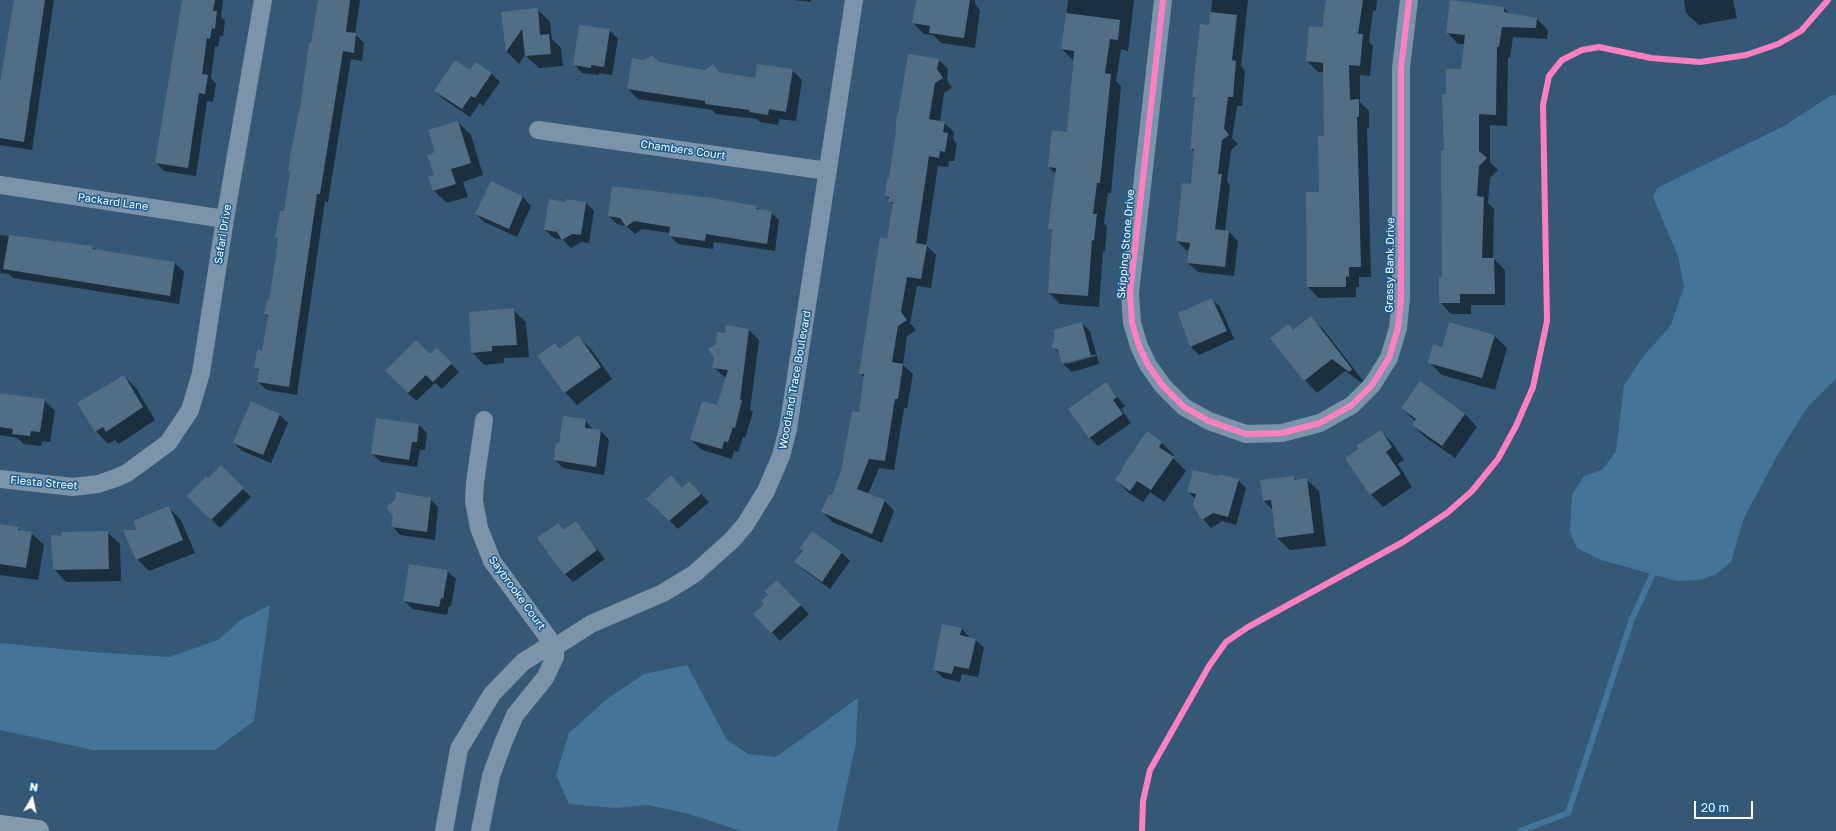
<!DOCTYPE html>
<html>
<head>
<meta charset="utf-8">
<style>
  body { margin:0 }
  #map { position:relative; width:1836px; height:831px; overflow:hidden; background:#345876; font-family:"Golos Text",sans-serif }
  canvas { display:block }
  .north { position:absolute; left:12px; top:779px; width:40px; height:40px; -webkit-text-stroke:3px #195c91; paint-order:stroke; rotate:9deg; font-size:11px; font-weight:700; line-height:16px; text-align:center; color:#fff }
  .north::after { content:''; display:block; margin:auto; width:14px; height:18px; background:#fff; clip-path:polygon(50% 0,100% 100%,50% 72%,0 100%) }
  .scale { position:absolute; left:1694px; top:801px; width:59px; height:18px; box-sizing:border-box; border:2px solid #fff; border-top:0; padding-left:5px; font-size:12px; line-height:14px; white-space:nowrap; color:#fff; -webkit-text-stroke:3px #195c91; paint-order:stroke }
</style>
</head>
<body>
<div id="map">
<canvas width="1836" height="831"></canvas>
<div class="north">N</div>
<div class="scale">20 m</div>
</div>
<script>
const ctx = document.querySelector('canvas').getContext('2d');
ctx.lineJoin = 'round';
function fillPath(path, color) { ctx.fillStyle = color; ctx.fill(path, 'evenodd'); }
const poly = rows => new Path2D(rows.map(r => 'M' + r).join(''));
function stroke(path, color, width, dash) { ctx.strokeStyle = color; ctx.lineWidth = width; ctx.lineCap = dash ? 'butt' : 'round'; ctx.setLineDash(dash || []); ctx.stroke(path); }
function write(font, color, halo, rows, align = 'center') {
  ctx.font = font + ' "Golos Text",sans-serif'; ctx.lineWidth = 3; ctx.setLineDash([]); ctx.textBaseline = 'middle'; ctx.strokeStyle = halo; ctx.fillStyle = color; for (const [text, x, y, turn = 0] of rows) {
    ctx.save(); ctx.translate(x, y); ctx.rotate((+turn || 0) * Math.PI / 180); ctx.textAlign = isNaN(turn) ? turn : align; if (halo) ctx.strokeText(text, 0, 0); ctx.fillText(text, 0, 0); ctx.restore();
  }
}
fillPath(poly([
  [1836,95,1836,379,1807,408,1778,454,1743,520,1731,562,1716,574,1700,580,1677,581,1601,560,1577,548,1570,532,1572,495,1584,476,1602,470,1616,451,1624,385,1643,357,1671,325,1684,287,1678,256,1653,197,1657,188,1784,126,1830,96],
  [270,605,254,721,215,750,93,750,0,730,0,643,92,652,169,657,218,640,241,620],
  [687,665,727,740,748,754,776,757,858,698,856,743,837,831,741,831,689,814,648,805,615,808,569,804,556,775,569,733,607,699,644,674]
]), '#457499');
fillPath(poly([
  [15,0,54,0,32,150,0,145,0,95],
  [182,0,223,0,221,17,225,21,223,36,220,36,218,47,215,46,211,78,216,84,213,102,207,101,196,176,164,171,156,163],
  [318,0,360,0,355,34,364,43,362,61,351,59,328,202,325,201,297,395,267,390,258,382,260,372,255,367,263,352,268,317,265,314,270,301,279,240,276,237,285,213,291,172,289,170,312,44],
  [794,0,811,0,811,2],
  [916,0,975,0,975,4,980,10,975,48,941,43,933,35,924,34,913,23],
  [1068,0,1134,0,1128,51,1121,49,1116,81,1121,86,1111,193,1108,193,1104,223,1107,226,1105,251,1103,251,1099,307,1060,304,1049,293,1053,232,1049,229,1056,174,1049,167,1068,133,1073,60,1062,49],
  [1212,0,1248,0,1241,66,1245,71,1242,106,1237,106,1232,138,1238,144,1231,150,1227,181,1230,185,1225,231,1229,232,1238,241,1234,276,1198,272,1188,263,1190,250,1186,250,1177,241,1192,185,1195,153,1191,148,1196,99,1193,96,1210,26],
  [1327,0,1377,0,1376,11,1373,10,1369,42,1373,46,1370,76,1360,75,1360,102,1369,111,1369,128,1367,128,1371,277,1359,277,1359,287,1356,287,1356,297,1319,298,1308,287,1325,137,1325,72,1318,72,1307,61,1323,28],
  [1684,0,1733,0,1737,18,1699,25,1686,13],
  [1451,1,1504,8,1510,14,1536,18,1548,30,1547,39,1513,37,1510,58,1508,57,1507,126,1490,125,1490,162,1498,170,1490,178,1488,203,1494,209,1493,258,1505,270,1505,305,1471,305,1471,314,1451,314,1440,302,1443,278,1447,95,1461,70,1465,44,1458,44,1447,32],
  [537,9,550,22,552,39,561,48,563,66,539,68,526,56,526,53,519,64,507,52,502,13],
  [609,30,618,39,612,75,599,73,599,75,582,73,574,64],
  [939,60,948,69,947,80,952,88,944,93,940,122,944,123,954,132,953,139,957,144,954,161,949,161,948,167,938,166,926,245,936,255,931,288,917,286,910,323,916,330,907,336,903,365,913,374,907,408,904,408,894,470,879,468,868,494,885,501,894,511,882,543,832,522,823,512,832,496,842,471,859,413,865,378,860,373,894,206,886,196,890,180],
  [660,63,705,71,713,65,721,74,755,79,792,70,802,80,796,121,779,119,778,125,760,122,757,119,716,114,712,110,638,99,628,89],
  [471,72,491,73,500,82,483,106,480,103,470,117,443,99,435,91],
  [458,122,471,135,483,175,463,182,468,197,447,203,434,191,430,177,435,175,437,153],
  [491,182,523,197,531,206,517,237,484,222,476,214],
  [566,203,586,203,594,211,589,243,581,242,571,248,563,240,554,238,545,230],
  [756,207,759,210,771,212,779,220,775,251,714,242,713,249,678,244,670,236,670,233,642,229,635,234,626,226,617,224,609,216],
  [0,235,93,247,96,250,174,262,184,272,179,304,13,278,9,274,0,273],
  [1212,299,1220,307,1234,339,1199,355,1191,347],
  [513,310,526,322,529,357,504,358,504,363,484,365,472,352],
  [1311,318,1324,330,1364,382,1362,383,1345,371,1317,393,1305,380,1294,331],
  [1082,323,1090,331,1099,364,1072,372,1063,364,1061,355,1052,346],
  [1096,354,1096,356,1067,364,1067,362],
  [1450,323,1495,336,1507,348,1495,390,1442,375,1429,362,1443,348],
  [749,330,759,340,750,410,753,412,745,438,743,437,738,452,734,451,732,459,702,450,691,440,718,406,726,378,713,367,716,345,726,334],
  [578,337,591,349,612,379,577,405,565,392,539,356,560,350],
  [437,349,459,372,442,389,435,383,416,401,386,371,430,356],
  [124,376,136,388,155,420,119,444,115,440,108,444,96,431],
  [1106,383,1125,406,1121,409,1131,423,1098,446,1090,438,1070,409],
  [0,393,44,400,55,411,50,442,42,441,41,446,24,444,17,438,0,435],
  [1402,408,1465,414,1477,427,1455,458,1425,437,1413,425,1415,421],
  [279,414,288,423,271,463,242,451,234,443],
  [585,420,593,430,601,431,609,440,604,475,563,468,555,460,560,444],
  [419,425,427,433,425,450,420,450,417,467,381,462,372,454],
  [1381,431,1393,444,1404,460,1398,464,1412,487,1383,507,1371,494,1361,449],
  [1162,443,1174,455,1172,457,1186,471,1164,502,1150,492,1143,502,1129,493,1116,480],
  [221,467,251,497,220,528,188,496],
  [1294,477,1297,480,1306,479,1319,491,1326,546,1290,550,1277,538,1274,511,1264,501],
  [1220,478,1238,480,1246,488,1236,525,1222,521,1211,528,1203,519,1194,505,1196,499,1188,492],
  [683,489,697,490,709,502,678,529,648,499],
  [430,499,438,507,435,540,400,535,392,526],
  [169,508,181,520,195,553,149,571,137,559,138,531],
  [576,522,605,559,573,582,565,574,557,524,564,531],
  [0,525,18,528,22,532,31,533,44,545,38,580,0,575],
  [107,532,120,544,121,581,66,582,54,569,62,537],
  [812,533,842,553,850,561,830,589,804,570,795,562],
  [447,571,456,579,451,606,449,606,447,615,413,609,404,601],
  [777,581,809,614,780,641,755,614,765,604],
  [962,629,970,638,975,639,984,648,978,677,962,674,960,682,943,678,934,669]
]), '#0007');
stroke(poly([
  [1520,831,1568,813,1632,619,1656,567]
]), '#457499', 6);
fillPath(poly([
  [14,0,45,0,24,142,0,138,0,82],
  [182,0,215,0,213,11,217,11,215,29,212,28,210,39,207,38,202,74,208,75,205,94,199,93,188,168,155,163],
  [318,0,350,0,346,32,356,33,354,53,343,51,320,194,317,194,289,387,257,382,259,369,254,368,257,350,262,351,268,315,264,314,267,299,269,300,276,256,278,238,275,238,280,211,284,211,290,171,288,171,291,151,301,102,309,42,311,43],
  [916,0,970,0,964,38,929,33,930,26,912,23],
  [1326,0,1363,0,1358,34,1363,34,1360,66,1349,65,1350,100,1359,99,1359,117,1357,117,1361,267,1349,267,1349,277,1346,276,1346,287,1307,287,1306,192,1319,192,1318,136,1324,136,1323,63,1306,61,1309,26,1322,27],
  [1450,0,1504,7,1504,12,1537,18,1536,28,1502,27,1499,47,1497,47,1496,115,1479,114,1479,151,1487,158,1479,166,1477,196,1484,197,1482,258,1494,258,1495,294,1460,294,1460,303,1439,303,1439,277,1442,277,1441,150,1444,150,1442,94,1446,94,1446,69,1461,69,1465,35,1446,33],
  [536,8,538,8,540,35,549,34,551,54,525,56,522,29,506,52,501,12],
  [1210,12,1237,15,1232,60,1236,61,1233,97,1228,97,1224,128,1229,135,1222,140,1218,174,1222,174,1215,229,1229,231,1225,267,1187,263,1190,243,1176,241,1182,183,1191,184,1194,149,1190,149,1195,97,1192,97,1200,24,1209,25],
  [1066,13,1120,20,1118,40,1110,39,1105,73,1111,74,1100,183,1097,183,1093,214,1097,214,1094,241,1092,240,1088,296,1048,293,1052,230,1048,229,1056,168,1048,167,1052,130,1067,132,1074,51,1061,49],
  [579,25,610,29,604,67,591,65,591,68,573,65],
  [908,54,939,59,937,69,943,78,935,83,929,119,945,122,943,132,948,133,945,152,940,151,939,158,929,156,916,243,927,245,921,279,907,277,901,312,907,320,898,326,892,362,903,364,898,399,895,399,885,461,869,459,857,489,885,500,872,534,821,512,829,494,832,495,841,471,852,411,859,412,864,374,859,374,880,237,887,239,893,202,888,202,889,197,885,196,887,178,889,178,896,132,895,132,897,114,898,115],
  [652,55,659,62,705,70,713,64,719,72,755,78,757,64,793,69,786,112,769,109,768,115,749,112,750,110,705,104,705,101,627,89,632,58,644,60],
  [455,60,470,70,476,62,492,73,475,98,471,96,462,109,434,91],
  [458,121,471,163,451,169,456,184,433,191,428,176,434,175,427,155,435,152,428,130],
  [491,181,523,196,509,229,475,214],
  [612,186,712,198,757,206,756,209,772,211,767,244,706,234,705,241,669,236,670,227,634,221,626,227,620,218,608,216],
  [549,199,566,202,566,199,586,202,581,235,572,234,562,240,557,232,544,230],
  [9,235,93,246,93,249,175,262,170,296,3,269],
  [1212,298,1227,331,1190,347,1178,313],
  [514,308,517,345,492,346,492,351,471,353,469,312],
  [1311,316,1352,369,1349,372,1332,359,1304,381,1270,338,1288,324,1293,330],
  [1082,322,1091,356,1062,364,1058,350,1051,347,1055,338,1053,330],
  [1449,322,1495,335,1482,378,1428,363,1433,344,1442,347],
  [726,325,749,329,740,400,742,400,735,428,733,427,728,442,724,441,722,449,690,440,702,401,717,405,728,370,712,368,714,358,708,349,716,344,717,332,725,333],
  [578,335,601,367,564,393,537,356,555,343,559,349],
  [416,340,430,354,437,348,452,363,433,382,426,375,408,393,385,371],
  [124,375,143,407,106,432,103,427,95,432,77,403],
  [1420,381,1465,414,1442,446,1412,425,1416,419,1401,408],
  [1106,382,1117,397,1113,400,1123,414,1089,438,1068,409],
  [0,393,45,399,40,432,31,431,30,436,12,434,13,429,0,427],
  [251,401,280,414,263,455,233,443],
  [563,416,586,419,585,428,601,430,596,467,554,460,556,443,559,443],
  [376,418,419,424,417,442,412,442,409,460,371,454],
  [1381,430,1392,447,1386,452,1401,474,1370,495,1345,458,1359,449,1357,445],
  [1147,431,1162,442,1159,447,1174,457,1151,490,1137,481,1130,491,1115,480,1122,470,1121,469],
  [221,465,244,488,211,520,187,496,206,476,208,478],
  [1193,470,1219,476,1219,474,1239,479,1228,517,1213,513,1202,520,1193,505,1196,494,1187,492],
  [671,475,682,488,689,481,701,494,669,521,646,499],
  [1294,476,1295,480,1307,478,1314,533,1276,538,1271,500,1263,501,1260,480],
  [396,492,431,498,427,532,391,527,393,516,386,507,395,500],
  [169,506,183,540,136,560,123,530,137,530,133,521],
  [576,521,597,550,564,575,537,538,558,523,563,530],
  [0,524,19,527,18,530,32,532,26,568,0,564],
  [108,531,109,569,53,570,51,535,61,536,61,532],
  [812,531,842,552,822,582,794,562,803,550,800,548],
  [409,564,448,570,443,599,441,598,439,607,403,601],
  [777,580,801,605,771,633,753,614,764,604,761,601,768,595,765,591],
  [942,624,962,628,960,635,976,639,969,669,954,666,952,674,933,670]
]), '#516e85');
stroke(poly([
  [1163,0,1130,293,1132,323,1139,346,1148,365,1163,386,1184,407,1209,421,1246,434,1282,433,1320,423,1352,405,1372,385,1389,358,1398,328,1401,298,1401,68,1409,0],
  [538,130,828,171],
  [0,185,225,219],
  [484,420,475,483,474,501,479,528,492,561,555,647],
  [0,479,73,487,98,484,116,478,127,473,168,443,190,410,201,373,225,219,263,0],
  [444,831,459,749,492,694,523,662,547,647,555,647,591,624,663,593,694,574,732,540,745,525,766,491,781,456,788,429,854,0],
  [480,831,491,776,503,743,515,715,545,678,555,657,555,647]
]), '#7b94a9', 18);
stroke(poly([
  [0,826,38,831]
]), '#849bad', 22);
stroke(poly([
  [1163,0,1130,293,1132,323,1139,346,1148,365,1163,386,1184,407,1209,421,1246,434,1282,433,1320,423,1352,405,1372,385,1389,358,1398,328,1401,298,1401,68,1409,0],
  [1142,831,1143,801,1150,770,1209,666,1226,642,1248,627,1403,542,1447,513,1472,491,1498,459,1516,426,1533,387,1547,321,1543,105,1549,76,1562,60,1582,50,1599,47,1651,58,1700,62,1746,55,1778,44,1801,31,1828,0]
]), '#ff80c0', 6);
write('11px', '#fff', '#195c91', [
  ["Chambers Court",683,150,8],
  ["Packard Lane",113,202,8],
  ["Safari Drive",223,234,-81],
  ["Skipping Stone Drive",1126,244,-85],
  ["Grassy Bank Drive",1390,265,-89],
  ["Woodland Trace Boulevard",795,380,-80],
  ["Fiesta Street",44,483,5],
  ["Saybrooke Court",517,593,54]
]);
</script>
</body>
</html>
